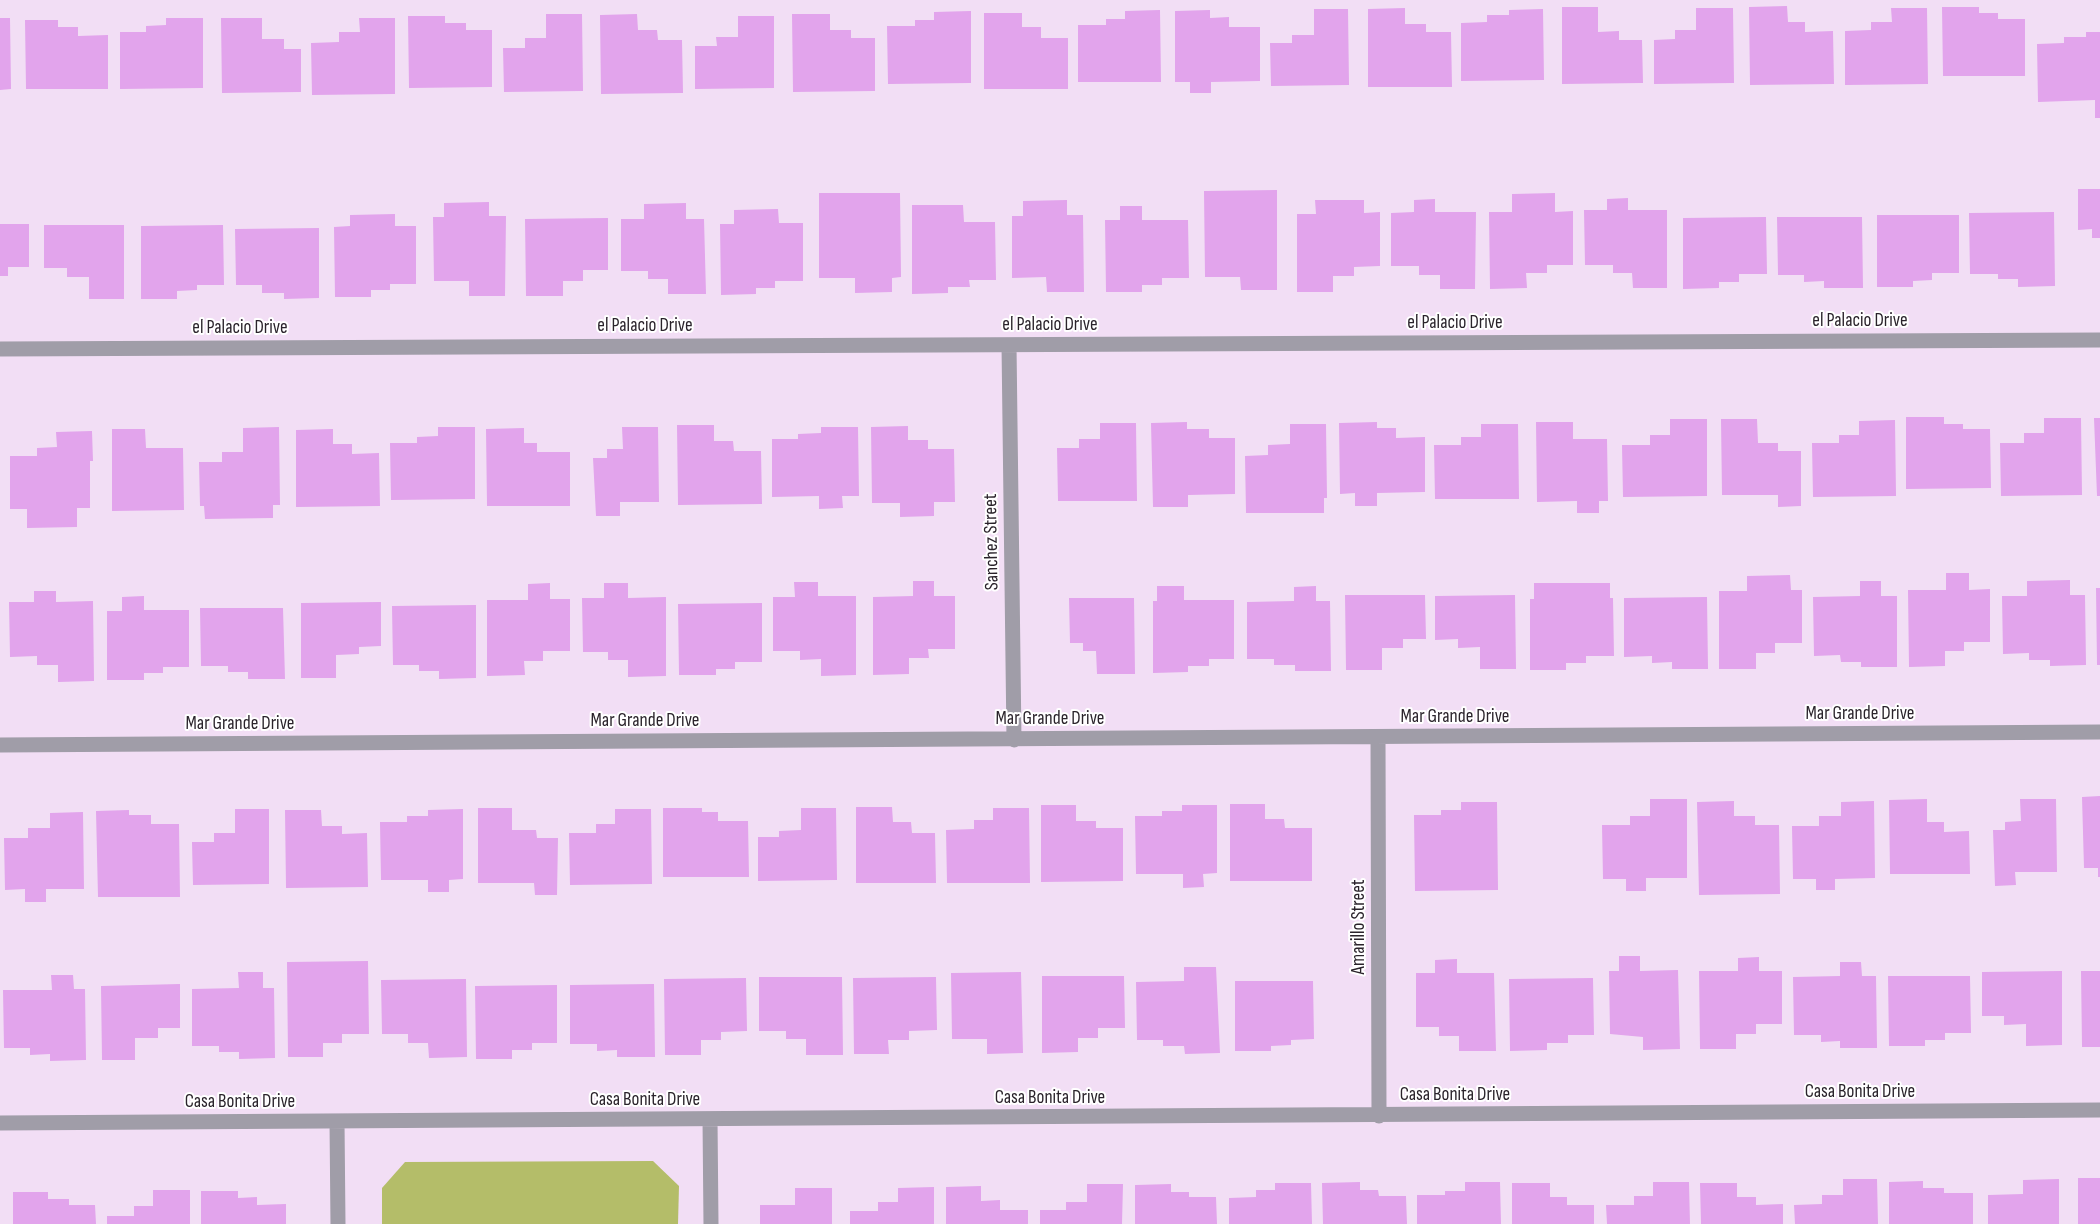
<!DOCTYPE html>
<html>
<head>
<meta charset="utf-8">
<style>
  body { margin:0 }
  canvas { display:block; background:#f2def5 }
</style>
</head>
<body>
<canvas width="2100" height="1224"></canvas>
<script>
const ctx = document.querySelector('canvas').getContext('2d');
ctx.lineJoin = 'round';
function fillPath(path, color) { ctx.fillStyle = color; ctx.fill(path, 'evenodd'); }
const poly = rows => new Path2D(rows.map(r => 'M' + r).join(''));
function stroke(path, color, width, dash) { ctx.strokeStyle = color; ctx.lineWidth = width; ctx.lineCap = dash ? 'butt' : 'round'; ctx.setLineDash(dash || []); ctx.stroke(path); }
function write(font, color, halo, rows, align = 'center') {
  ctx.font = font + ' "Sofia Sans Condensed",sans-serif'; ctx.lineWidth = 4; ctx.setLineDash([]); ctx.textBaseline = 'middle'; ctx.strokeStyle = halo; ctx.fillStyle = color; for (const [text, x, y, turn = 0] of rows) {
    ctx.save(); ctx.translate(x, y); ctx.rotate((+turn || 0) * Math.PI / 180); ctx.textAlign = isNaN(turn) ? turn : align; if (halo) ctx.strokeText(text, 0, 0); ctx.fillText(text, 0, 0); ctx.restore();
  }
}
fillPath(poly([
  [653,1161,679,1186,678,1224,382,1224,382,1188,405,1162]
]), '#b4bd69');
fillPath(poly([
  [1787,6,1788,22,1805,22,1805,32,1833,31,1834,84,1750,85,1749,7],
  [1562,7,1598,7,1598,32,1619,31,1619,40,1642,40,1643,83,1562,84],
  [1942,7,1979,7,1979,13,1998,13,1998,19,2025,19,2025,76,1943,76],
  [1405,8,1405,24,1426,24,1426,32,1451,32,1452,87,1368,87,1368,9],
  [1696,8,1733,8,1734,83,1654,84,1654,40,1675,39,1675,30,1696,30],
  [1891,8,1927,8,1928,84,1845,85,1845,31,1871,30,1871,22,1892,22],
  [1314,9,1348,9,1349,85,1271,86,1270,43,1292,43,1292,35,1314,35],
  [1543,9,1544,80,1461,81,1461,23,1487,22,1487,15,1509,15,1509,10],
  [1160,10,1161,82,1078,82,1078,25,1106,25,1106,19,1125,19,1125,11],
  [1210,10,1210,18,1229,17,1229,27,1260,27,1260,81,1211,82,1211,93,1190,93,1190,82,1175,82,1175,11],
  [971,11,971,83,888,84,887,26,915,26,915,20,934,20,934,12],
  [984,13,1022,13,1022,27,1041,27,1041,38,1068,38,1068,89,984,89],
  [546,14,582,14,583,91,504,92,503,48,525,48,525,38,546,38],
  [637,14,638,30,657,30,658,40,682,40,683,93,601,94,600,15],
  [792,14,830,14,830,30,851,30,851,38,875,38,875,91,793,92],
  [408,16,445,16,445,23,466,23,466,30,492,30,492,87,409,88],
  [738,16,774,16,774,88,695,89,695,46,717,46,716,37,738,37],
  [0,18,10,18,11,89,0,90],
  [166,18,203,18,203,88,120,89,120,32,146,32,146,26,166,25],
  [221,18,262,18,262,39,284,39,284,49,301,49,301,92,222,93],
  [359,18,395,18,395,94,312,95,311,43,339,42,339,32,360,32],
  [25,20,58,20,58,27,78,27,78,36,108,35,108,89,26,89],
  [2086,32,2100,32,2100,118,2095,118,2095,100,2038,102,2037,44,2064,43,2064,37,2086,37],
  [2078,189,2100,189,2100,238,2092,238,2092,229,2078,230],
  [1277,190,1277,290,1241,290,1240,277,1205,277,1204,191],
  [819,193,900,193,901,277,892,278,892,292,855,293,855,278,819,278],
  [1555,193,1555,212,1573,211,1573,265,1547,265,1547,273,1526,273,1527,288,1490,289,1489,212,1512,212,1512,194],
  [1628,198,1628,210,1667,210,1667,288,1633,288,1632,273,1613,273,1613,265,1585,265,1584,210,1607,210,1607,199],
  [1435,199,1435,212,1476,212,1475,289,1440,289,1440,275,1419,275,1419,266,1391,266,1391,213,1414,212,1414,200],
  [1067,200,1067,215,1083,215,1084,292,1047,292,1046,277,1012,278,1012,216,1023,216,1023,201],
  [1315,200,1364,200,1364,213,1380,212,1380,266,1354,267,1354,276,1333,276,1333,292,1297,292,1297,214,1316,214],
  [489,202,489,216,506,216,505,296,469,296,469,281,434,281,433,217,444,217,444,203],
  [686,203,686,219,704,219,706,294,668,294,668,279,648,279,648,271,621,271,621,219,644,219,644,204],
  [912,205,963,205,964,222,995,222,996,280,969,280,970,287,948,287,948,293,912,294],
  [1120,206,1142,206,1142,220,1188,220,1189,278,1162,278,1162,285,1142,285,1142,292,1106,292,1105,220,1120,220],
  [778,209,779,223,803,223,803,281,775,281,775,288,756,288,756,294,721,295,720,224,734,224,734,210],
  [2054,212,2055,286,2018,287,2018,279,1998,279,1998,274,1970,274,1969,213],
  [395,214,395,226,416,226,416,284,390,284,390,290,371,290,371,297,335,297,334,227,350,226,350,215],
  [1877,215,1959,215,1959,273,1932,273,1932,280,1913,281,1913,287,1877,287],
  [1766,217,1767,274,1739,274,1739,282,1719,282,1719,288,1683,289,1683,218],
  [1777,217,1862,217,1863,288,1824,288,1824,281,1804,282,1804,275,1778,275],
  [608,218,608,270,583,270,583,281,563,281,563,296,526,296,525,219],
  [0,224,29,224,29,267,8,267,8,276,0,276],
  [44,225,124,225,124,299,89,299,89,277,67,277,67,268,44,268],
  [223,225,224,285,197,285,197,290,177,291,177,299,141,299,141,226],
  [319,228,319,298,284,299,284,293,262,293,262,285,236,285,235,229],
  [1906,417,1944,417,1944,424,1963,424,1963,429,1990,429,1991,488,1906,489],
  [2044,418,2081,418,2082,495,2001,496,2000,443,2024,443,2024,433,2044,433],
  [2094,418,2100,418,2100,496,2097,496],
  [1670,419,1707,419,1707,496,1623,497,1622,445,1650,445,1650,435,1670,435],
  [1721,419,1757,419,1758,443,1778,443,1778,451,1801,451,1801,506,1778,507,1778,495,1722,495],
  [1895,420,1896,496,1813,497,1812,443,1839,443,1839,435,1859,435,1859,421],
  [1187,422,1187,429,1209,429,1209,438,1235,438,1235,494,1188,495,1188,507,1153,507,1151,423],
  [1377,422,1377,428,1396,428,1396,438,1425,437,1425,492,1377,493,1377,506,1355,506,1355,493,1340,494,1339,423],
  [1536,422,1573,422,1573,439,1607,439,1608,501,1599,501,1599,513,1577,513,1577,501,1537,502],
  [1100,423,1136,423,1137,501,1058,501,1057,448,1079,448,1079,439,1100,439],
  [1290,424,1326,424,1327,498,1324,498,1324,513,1246,513,1245,456,1268,455,1268,445,1290,444],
  [1481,424,1518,424,1519,499,1435,499,1434,445,1461,445,1461,437,1481,437],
  [677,425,714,425,714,441,733,441,734,451,761,451,762,504,678,505],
  [908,426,908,440,928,440,928,449,954,449,955,502,934,502,934,516,900,517,900,503,872,503,871,427],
  [279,427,280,505,273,505,273,518,205,519,204,506,200,506,199,462,222,462,222,452,243,452,243,428],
  [438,427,475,427,475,499,391,500,390,443,417,443,417,437,438,436],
  [622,427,658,427,659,502,620,502,620,516,596,516,593,458,607,458,607,449,623,449],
  [821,427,858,427,859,496,842,496,843,508,819,509,819,496,772,497,772,439,798,439,798,434,821,433],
  [524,428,524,443,537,443,537,452,570,452,570,506,487,506,486,429],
  [112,429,145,429,146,448,183,448,184,510,112,511],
  [333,429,333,444,352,444,352,454,379,453,380,506,296,507,296,430],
  [92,431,93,461,90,461,90,508,77,508,77,527,27,528,27,509,10,509,10,456,37,456,37,448,57,447,56,432],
  [1946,573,1969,573,1969,590,1990,589,1990,642,1964,642,1964,651,1945,651,1945,666,1909,667,1908,590,1946,590],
  [1790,575,1791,590,1802,590,1802,643,1775,643,1775,653,1756,653,1756,669,1719,669,1719,591,1747,591,1747,576],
  [2070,580,2070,595,2085,595,2086,665,2050,666,2050,660,2029,660,2029,653,2003,654,2002,596,2027,596,2027,581],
  [913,581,934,581,934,596,955,596,955,649,928,649,929,658,909,658,909,674,873,675,873,597,913,596],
  [1860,581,1881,581,1881,596,1897,596,1897,667,1861,667,1861,662,1841,662,1840,655,1814,656,1813,597,1860,596],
  [794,582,818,582,818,596,856,596,856,675,821,676,821,659,800,660,800,651,773,651,773,597,795,597],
  [550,583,550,599,570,599,570,651,543,651,543,661,524,661,525,675,487,676,487,600,528,600,528,584],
  [604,583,628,583,628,598,666,597,666,676,628,677,628,660,608,660,608,652,583,652,582,598,604,598],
  [1534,583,1610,583,1610,598,1613,598,1614,656,1586,656,1586,663,1566,663,1566,670,1530,670,1530,599,1534,599],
  [1157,586,1184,586,1184,600,1234,600,1234,659,1209,659,1209,666,1188,666,1188,672,1153,673,1153,601,1157,601],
  [1316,586,1316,601,1330,601,1331,671,1295,671,1295,665,1274,665,1274,659,1247,659,1247,602,1294,601,1294,587],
  [2096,588,2100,588,2100,665,2097,665],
  [34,591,56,591,56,602,93,601,94,681,58,682,58,665,37,665,37,656,10,657,9,602,34,602],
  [1345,595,1425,595,1426,639,1403,639,1403,648,1382,648,1382,670,1346,670],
  [1515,595,1516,669,1480,669,1480,647,1458,648,1458,639,1435,640,1435,596],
  [144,596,144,610,189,610,189,667,163,667,163,673,144,673,144,680,107,680,107,611,122,611,122,597],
  [1707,597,1708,669,1672,669,1672,662,1652,663,1652,656,1624,657,1624,598],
  [1069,598,1134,598,1135,674,1097,674,1096,651,1083,651,1083,643,1070,643],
  [381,602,381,646,359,647,359,654,336,655,336,678,301,678,301,603],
  [762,603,762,662,735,662,735,669,716,669,716,675,679,675,678,604],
  [476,605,476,678,439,679,439,671,419,671,419,665,393,665,392,606],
  [200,608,283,608,285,679,248,679,248,672,228,672,228,666,201,666],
  [2100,796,2100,877,2098,877,2098,868,2084,868,2082,797],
  [1650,799,1687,799,1687,878,1646,878,1646,891,1626,891,1626,879,1603,879,1602,825,1630,825,1630,816,1650,816],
  [1927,799,1927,822,1944,822,1944,832,1969,831,1970,874,1890,874,1889,800],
  [2020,799,2056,799,2057,872,2015,872,2016,885,1995,886,1993,830,2005,830,2005,822,2021,821],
  [1734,801,1734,816,1755,816,1755,825,1779,825,1780,894,1699,895,1697,802],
  [1874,801,1875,878,1835,879,1835,890,1816,890,1816,879,1793,879,1792,826,1819,826,1819,816,1841,816,1841,802],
  [1461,802,1497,802,1498,890,1415,891,1414,815,1441,815,1441,810,1461,810],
  [1230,804,1265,804,1265,819,1284,819,1285,828,1312,828,1312,881,1230,881],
  [1041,805,1076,805,1076,821,1096,821,1096,828,1123,828,1123,881,1041,882],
  [1182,805,1217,805,1217,873,1203,874,1204,887,1183,888,1183,874,1136,874,1135,816,1162,816,1162,811,1182,811],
  [856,807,892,807,893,822,911,822,912,833,935,833,936,883,856,883],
  [478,808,512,808,512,830,536,830,537,838,558,838,557,895,535,895,534,883,478,883],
  [663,808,702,808,702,812,718,812,718,821,748,821,749,877,663,877],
  [801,808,836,808,837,880,758,881,758,837,779,837,779,831,801,830],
  [993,808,1029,808,1030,883,947,883,946,830,974,829,974,820,993,820],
  [235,809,269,809,269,884,193,885,192,842,214,842,214,833,235,833],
  [463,809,463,879,449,880,449,892,428,892,428,880,381,880,380,822,407,822,407,816,428,816,428,810],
  [615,809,651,809,652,884,570,885,569,833,596,833,596,824,615,824],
  [129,810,129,815,151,815,151,824,179,824,180,897,98,897,96,811],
  [285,810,321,810,322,826,342,826,342,834,367,833,368,887,286,888],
  [83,812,84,889,46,889,46,902,25,902,25,889,5,890,4,838,28,838,28,828,50,828,50,813],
  [1619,956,1640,956,1640,971,1678,970,1680,1049,1643,1050,1643,1037,1610,1034,1609,971,1619,971],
  [1759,957,1759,971,1782,971,1782,1024,1756,1024,1756,1034,1736,1034,1736,1049,1700,1049,1699,971,1738,971,1738,958],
  [1457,959,1457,973,1494,973,1496,1051,1459,1051,1459,1036,1439,1036,1439,1027,1416,1027,1416,973,1435,973,1435,960],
  [368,961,369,1034,342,1034,342,1043,323,1043,323,1057,288,1057,287,962],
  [1840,962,1861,962,1862,976,1876,976,1877,1048,1840,1048,1840,1041,1821,1042,1821,1035,1794,1035,1793,977,1840,976],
  [1184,967,1216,967,1220,1053,1185,1054,1184,1046,1163,1046,1163,1040,1137,1040,1136,982,1184,981],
  [2062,971,2062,1045,2026,1046,2026,1024,2004,1025,2004,1016,1982,1016,1982,972],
  [2081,971,2100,971,2100,1047,2082,1047],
  [238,972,263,972,263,988,274,988,275,1058,239,1059,239,1052,219,1052,219,1046,192,1046,192,989,239,988],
  [1021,972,1023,1053,987,1054,987,1039,952,1039,951,973],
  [51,975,73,975,74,989,85,989,86,1060,50,1061,50,1054,30,1055,30,1048,4,1048,3,990,52,990],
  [1042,976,1124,976,1125,1028,1098,1028,1098,1038,1078,1038,1078,1052,1042,1053],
  [1888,976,1970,976,1971,1033,1945,1033,1945,1040,1925,1040,1925,1046,1889,1046],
  [759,977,842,977,843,1055,806,1055,806,1039,786,1039,786,1031,759,1031],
  [936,977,937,1030,909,1031,909,1040,888,1040,889,1054,854,1054,853,978],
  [746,978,747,1031,721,1032,721,1040,701,1040,701,1055,665,1055,664,979],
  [1593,978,1594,1035,1568,1035,1568,1043,1547,1043,1547,1050,1510,1051,1509,979],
  [466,979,467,1057,429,1058,428,1043,408,1043,408,1034,382,1034,381,980],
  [1235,981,1313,981,1314,1039,1291,1040,1291,1045,1271,1046,1271,1051,1235,1051],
  [180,984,180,1028,158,1028,158,1038,135,1038,135,1060,102,1060,101,986],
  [654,984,655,1057,617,1057,617,1050,597,1051,597,1044,570,1044,570,985],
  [557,985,557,1043,532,1043,532,1050,512,1050,512,1059,476,1059,475,986],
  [2078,1178,2100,1178,2100,1224,2078,1224],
  [1843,1179,1877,1179,1878,1224,1795,1224,1794,1205,1822,1204,1822,1195,1843,1195],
  [2059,1179,2059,1224,1988,1224,1988,1195,2023,1194,2023,1180],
  [1923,1181,1923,1188,1944,1188,1944,1193,1973,1193,1973,1224,1889,1224,1889,1182],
  [1360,1182,1360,1190,1378,1190,1379,1196,1406,1196,1407,1224,1323,1224,1322,1183],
  [1465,1182,1500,1182,1501,1224,1417,1224,1417,1195,1445,1195,1445,1191,1465,1191],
  [1653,1182,1689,1182,1690,1224,1607,1224,1606,1205,1634,1205,1634,1196,1653,1196],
  [1275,1183,1311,1183,1312,1224,1229,1224,1229,1198,1256,1197,1256,1190,1275,1190],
  [1512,1183,1550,1183,1550,1197,1567,1197,1567,1205,1594,1205,1594,1224,1512,1224],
  [1700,1183,1737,1183,1737,1197,1756,1197,1756,1205,1783,1204,1783,1224,1701,1224],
  [1087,1184,1123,1184,1122,1224,1040,1224,1040,1210,1066,1210,1066,1202,1087,1202],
  [1171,1184,1171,1192,1189,1192,1189,1197,1216,1197,1217,1224,1135,1224,1135,1185],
  [981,1186,981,1201,1000,1200,1000,1210,1028,1210,1028,1224,946,1224,946,1187],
  [934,1187,934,1224,850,1224,850,1211,878,1211,878,1202,898,1202,898,1188],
  [795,1188,832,1188,832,1224,760,1224,760,1205,795,1205],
  [153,1190,190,1190,190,1224,107,1224,107,1216,134,1216,134,1206,153,1206],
  [201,1191,238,1191,238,1198,257,1197,257,1205,286,1204,286,1224,201,1224],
  [13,1192,48,1192,48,1199,69,1199,69,1205,95,1205,96,1224,13,1224]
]), '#e2a4ec');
stroke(poly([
  [1009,345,1014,740],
  [0,349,2100,340],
  [1378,738,1379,1116],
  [0,745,2100,732],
  [710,1119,711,1224],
  [337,1121,338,1224],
  [0,1123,2100,1110]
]), '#a09da8', 15);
write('19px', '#2a232b', '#fff', [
  ["el Palacio Drive",1860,321],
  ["el Palacio Drive",1455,323],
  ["el Palacio Drive",1050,325],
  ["el Palacio Drive",645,326],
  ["el Palacio Drive",240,328],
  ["Sanchez Street",992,542,-91],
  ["Mar Grande Drive",1860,714],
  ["Mar Grande Drive",1455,717],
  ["Mar Grande Drive",1050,719],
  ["Mar Grande Drive",645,721],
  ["Mar Grande Drive",240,724],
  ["Amarillo Street",1359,927,-90],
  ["Casa Bonita Drive",1860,1092],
  ["Casa Bonita Drive",1455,1095],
  ["Casa Bonita Drive",1050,1098],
  ["Casa Bonita Drive",645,1100],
  ["Casa Bonita Drive",240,1102]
]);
</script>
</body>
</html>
